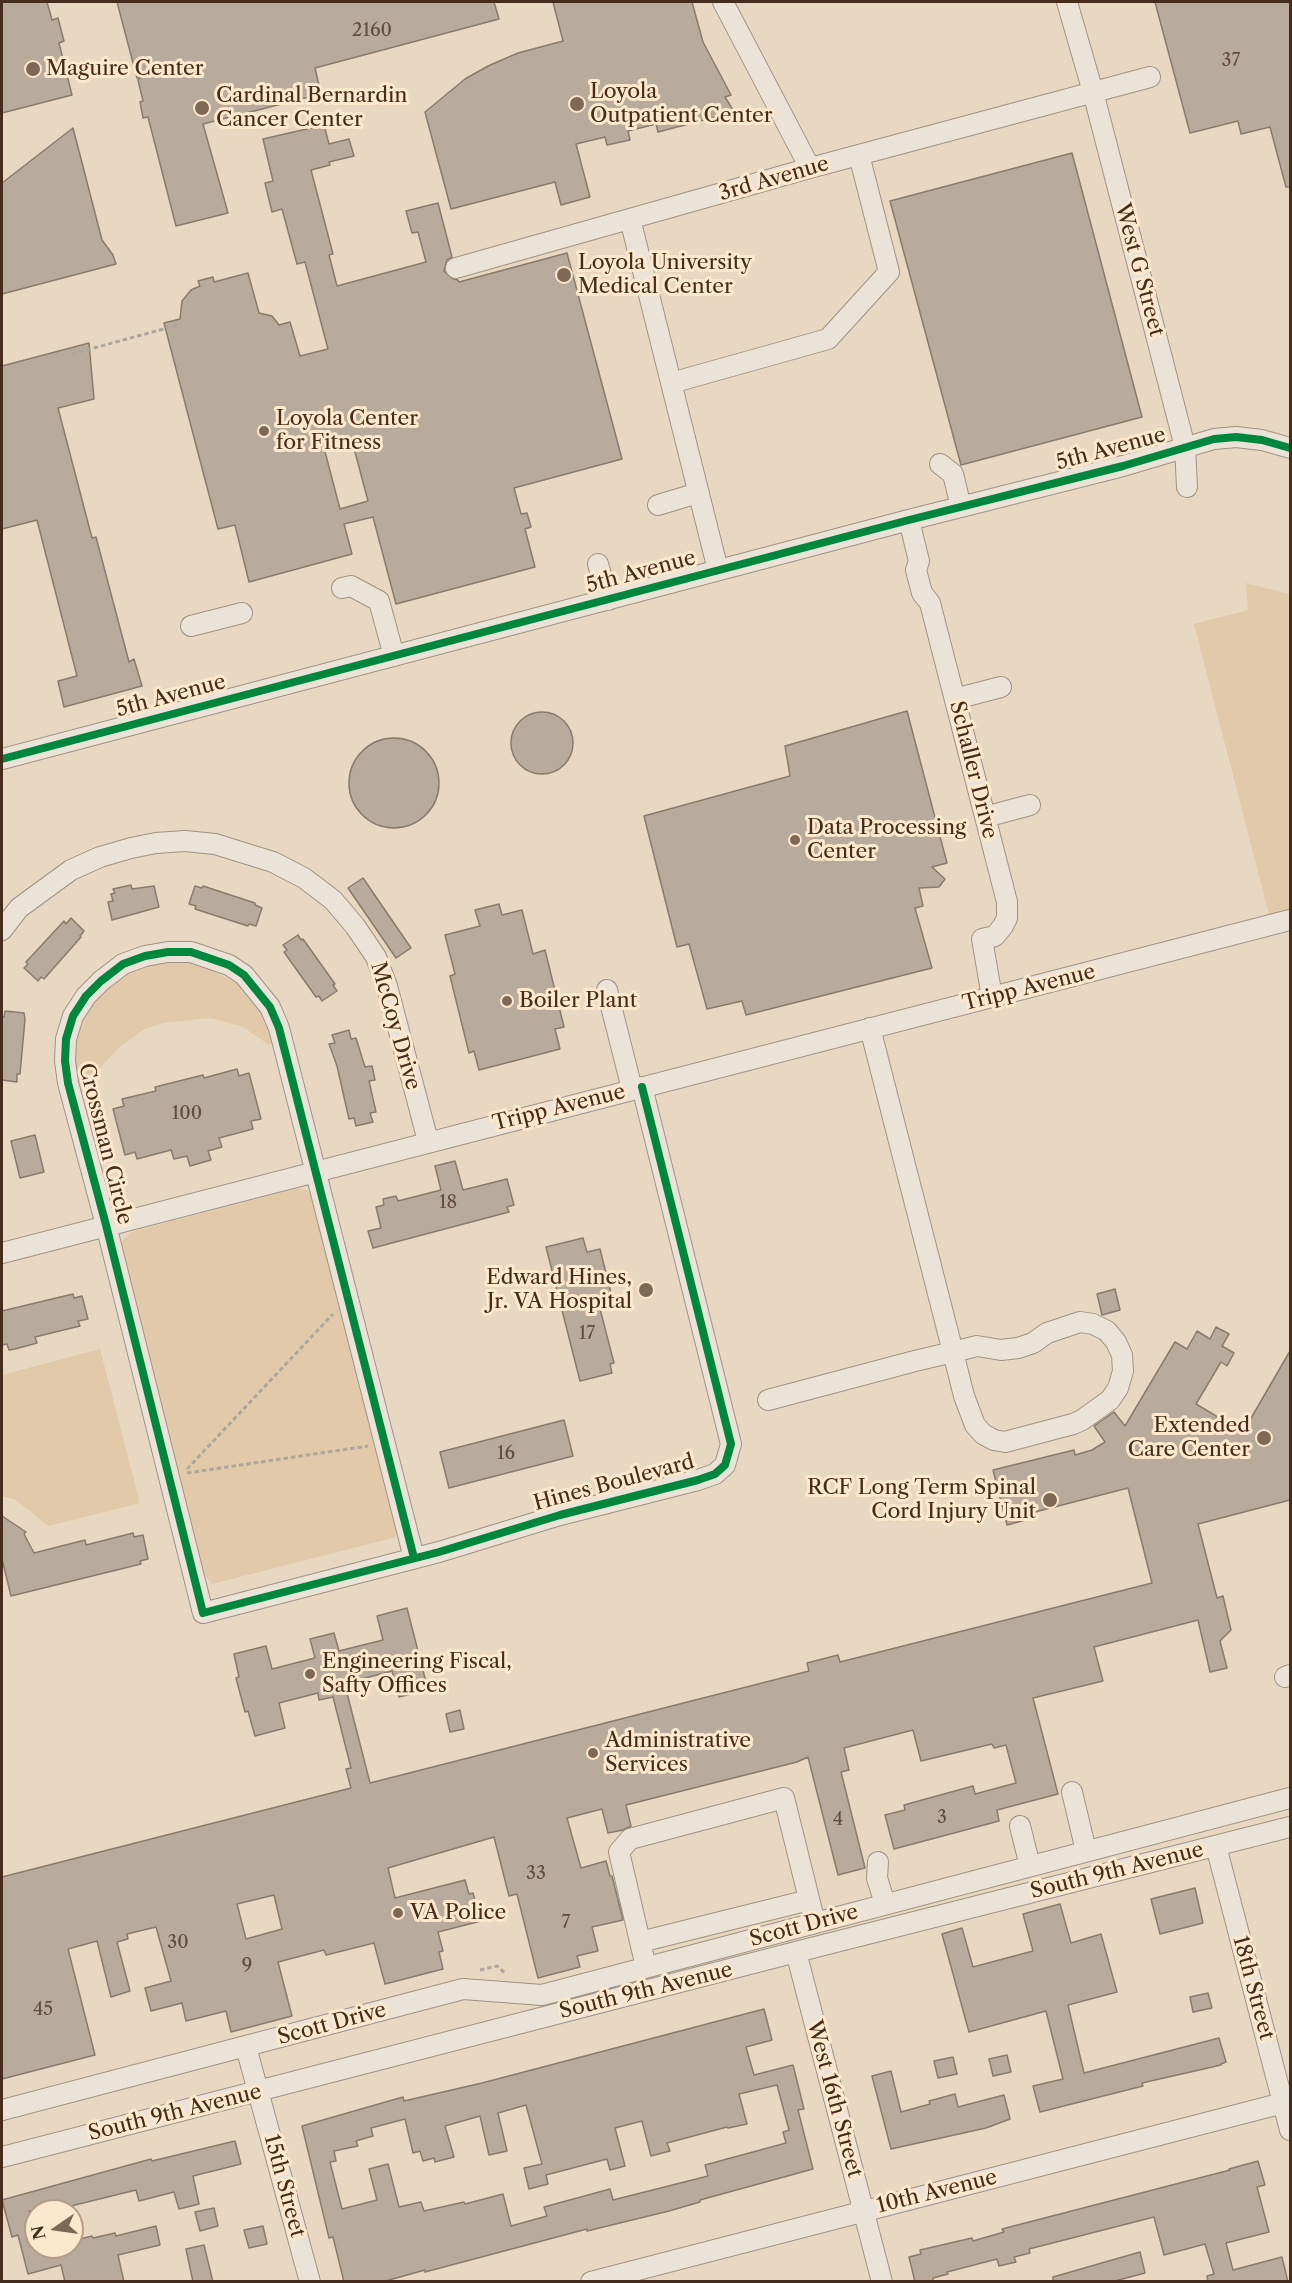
<!DOCTYPE html>
<html>
<head>
<meta charset="utf-8">
<style>
  body { margin:0 }
  #map { position:relative; width:1292px; height:2283px; overflow:hidden; background:#e9d8c1; font-family:"Libre Caslon Text",serif }
  canvas { display:block }
  .frame { position:absolute; inset:0; border:3px solid #452c1c; pointer-events:none }
  .north { position:absolute; left:24px; top:2199px; width:60px; height:60px; box-sizing:border-box; background:#fce8cc; border:2px solid #b39d86; border-radius:50%; rotate:257deg; font-size:16px; font-weight:700; line-height:24px; text-align:center; color:#452c1c }
  .north::after { content:''; display:block; margin:auto; width:21px; height:27px; background:#7e6856; clip-path:polygon(50% 0,100% 100%,50% 72%,0 100%) }
</style>
</head>
<body>
<div id="map">
<canvas width="1292" height="2283"></canvas>
<div class="frame"></div>
<div class="north">N</div>
</div>
<script>
const ctx = document.querySelector('canvas').getContext('2d');
ctx.lineJoin = 'round';
function fillPath(path, color) { ctx.fillStyle = color; ctx.fill(path, 'evenodd'); }
const poly = rows => new Path2D(rows.map(r => 'M' + r).join(''));
function stroke(path, color, width, dash) { ctx.strokeStyle = color; ctx.lineWidth = width; ctx.lineCap = dash ? 'butt' : 'round'; ctx.setLineDash(dash || []); ctx.stroke(path); }
function write(font, color, halo, rows, align = 'center') {
  ctx.font = font + ' "Libre Caslon Text",serif'; ctx.lineWidth = 6; ctx.setLineDash([]); ctx.textBaseline = 'middle'; ctx.strokeStyle = halo; ctx.fillStyle = color; for (const [text, x, y, turn = 0] of rows) {
    ctx.save(); ctx.translate(x, y); ctx.rotate((+turn || 0) * Math.PI / 180); ctx.textAlign = isNaN(turn) ? turn : align; if (halo) ctx.strokeText(text, 0, 0); ctx.fillText(text, 0, 0); ctx.restore();
  }
}
fillPath(poly([
  [1246,583,1290,594,1290,910,1269,915,1194,624,1248,610],
  [179,961,210,969,237,984,259,1008,272,1036,273,1043,269,1045,243,1027,211,1018,163,1023,145,1029,122,1045,98,1070,79,1095,73,1049,81,1020,96,995,121,975,151,964],
  [298,1188,311,1192,399,1531,394,1538,389,1539,212,1584,204,1575,121,1250,122,1241,131,1232],
  [100,1349,140,1503,48,1526,16,1500,2,1496,2,1375]
]), '#e1c9aa');
const building = poly([
  [2,2,47,2,52,20,58,18,64,41,59,43,72,95,2,113,2,2],
  [117,2,494,2,499,19,315,68,321,94,203,124,228,213,176,226,148,117,143,118,140,102,143,101,138,80,141,77,137,78,117,2],
  [553,2,692,2,703,42,731,95,725,97,733,110,722,113,723,115,658,132,656,124,628,131,630,140,607,145,605,137,576,144,590,197,561,205,555,182,451,209,425,112,465,79,488,66,518,53,563,41,553,2],
  [1155,2,1290,2,1290,187,1286,187,1270,127,1241,134,1238,121,1190,133,1155,2],
  [324,125,329,144,349,139,354,156,329,162,330,165,311,170,333,254,329,255,337,286,426,262,418,232,412,233,406,211,438,203,452,257,447,260,444,271,453,279,458,280,459,282,567,253,622,459,514,488,521,514,527,513,531,527,525,529,535,567,396,604,373,517,344,524,352,554,249,582,235,525,218,529,164,323,180,319,182,301,191,290,200,286,198,281,213,277,214,282,248,273,259,313,272,316,279,325,290,322,300,356,328,349,305,262,297,264,282,209,272,212,265,183,273,181,263,139,324,125],
  [351,437,368,501,340,509,323,444,351,437],
  [73,128,102,240,113,255,116,264,2,294,2,183,73,128],
  [1072,153,1142,417,961,465,890,201,1072,153],
  [89,343,94,399,58,408,92,538,96,537,129,662,134,659,142,686,64,707,58,681,77,676,37,520,2,529,2,366,89,343],
  [907,711,947,863,932,867,945,879,939,887,919,888,923,906,915,908,932,968,746,1015,742,1001,707,1009,689,944,677,947,644,816,790,776,785,746,907,711],
  '511 743a31 31 0 1 1 62 0a31 31 0 1 1-62 0Z',
  '349 783a45 45 0 1 1 90 0a45 45 0 1 1-90 0Z',
  [363,878,411,948,396,958,348,888,363,878],
  [131,885,132,889,154,886,159,907,112,920,108,902,113,901,111,894,115,893,113,889,131,885],
  [195,886,202,888,203,886,255,903,255,905,262,908,256,926,249,924,248,926,195,909,196,906,189,904,195,886],
  [499,904,502,915,522,910,533,954,545,950,564,1027,555,1029,560,1049,479,1070,474,1051,469,1053,450,976,455,974,445,935,480,926,475,910,499,904],
  [71,918,84,931,80,936,81,937,44,979,41,977,38,981,24,968,28,964,26,962,64,921,66,924,71,918],
  [298,935,301,940,303,939,335,984,333,985,337,991,322,1001,319,996,316,997,284,952,287,950,283,945,298,935],
  [5,1011,24,1013,25,1019,20,1074,17,1074,17,1082,2,1080,2,1017,4,1017,5,1011],
  [349,1030,351,1039,356,1038,365,1067,372,1066,375,1080,369,1081,376,1112,370,1113,373,1122,356,1126,354,1118,349,1119,337,1066,329,1044,335,1043,332,1035,349,1030],
  [237,1069,239,1076,249,1073,261,1119,251,1121,253,1129,219,1138,222,1147,208,1151,211,1160,190,1166,187,1156,174,1159,171,1150,137,1159,135,1152,125,1155,113,1109,124,1106,122,1099,156,1091,155,1087,203,1075,204,1078,237,1069],
  [35,1135,44,1172,20,1178,11,1141,35,1135],
  [455,1161,463,1190,507,1179,514,1205,507,1207,509,1212,373,1248,368,1231,381,1228,376,1207,384,1205,383,1199,396,1196,398,1201,441,1190,435,1166,455,1161],
  [583,1238,587,1252,600,1249,613,1301,599,1305,614,1363,610,1364,612,1373,580,1381,546,1247,583,1238],
  [1115,1289,1120,1310,1102,1315,1097,1294,1115,1289],
  [73,1294,74,1298,82,1296,88,1319,78,1321,80,1326,35,1337,37,1343,15,1349,9,1350,7,1344,2,1345,2,1311,73,1294],
  [1216,1327,1229,1334,1222,1346,1234,1353,1227,1366,1221,1362,1196,1404,1243,1432,1290,1351,1290,1500,1198,1524,1217,1598,1223,1596,1231,1630,1220,1641,1227,1668,1210,1672,1198,1620,1094,1647,1103,1681,1033,1698,1058,1794,997,1810,999,1821,894,1849,885,1815,905,1810,904,1805,973,1786,975,1794,1016,1783,1006,1745,994,1748,992,1744,921,1761,913,1730,844,1748,849,1770,841,1772,865,1868,838,1875,808,1757,797,1762,626,1805,631,1826,623,1830,608,1833,602,1809,567,1818,581,1868,606,1861,610,1876,612,1876,623,1920,592,1927,598,1951,577,1956,580,1967,538,1978,517,1894,509,1896,494,1837,388,1868,395,1898,465,1880,469,1894,473,1893,481,1921,438,1932,443,1951,439,1952,443,1969,385,1984,374,1943,326,1955,324,1950,278,1962,292,2016,231,2032,226,2011,186,2021,182,2003,151,2011,145,1988,171,1981,156,1927,127,1934,128,1939,117,1942,130,1991,111,1997,97,1941,68,1949,95,2055,2,2079,2,1877,351,1788,346,1769,351,1768,333,1697,319,1700,318,1693,279,1703,285,1728,255,1736,248,1711,245,1712,236,1678,239,1677,234,1654,266,1646,272,1669,315,1658,310,1639,334,1633,339,1651,383,1640,377,1616,407,1608,428,1690,399,1697,392,1671,350,1682,352,1692,347,1693,370,1783,809,1671,807,1663,838,1655,840,1662,1152,1583,1128,1488,1035,1512,1037,1517,1007,1525,993,1470,1074,1450,1075,1455,1092,1450,1105,1442,1094,1426,1114,1412,1125,1426,1175,1342,1187,1349,1197,1331,1210,1339,1216,1327],
  [274,1895,282,1929,246,1939,237,1904,274,1895],
  [564,1420,573,1456,449,1488,440,1452,564,1420],
  [2,1516,26,1532,24,1534,34,1553,85,1540,86,1545,133,1533,134,1537,143,1535,148,1559,140,1561,141,1564,11,1596,2,1559,2,1516],
  [460,1710,464,1729,450,1732,446,1714,460,1710],
  [1195,1888,1203,1923,1160,1934,1151,1899,1195,1888],
  [1060,1904,1071,1943,1101,1934,1117,1992,1068,2005,1084,2073,1219,2038,1226,2062,1221,2064,1221,2065,1142,2083,1143,2086,1040,2112,1033,2086,1063,2079,1046,2011,969,2032,942,1934,962,1928,973,1967,1033,1951,1023,1914,1060,1904],
  [1208,1993,1212,2008,1193,2012,1190,1997,1208,1993],
  [764,2009,772,2040,746,2047,754,2075,793,2065,804,2109,798,2110,813,2169,700,2200,700,2202,669,2211,587,2231,587,2229,425,2272,425,2270,382,2282,344,2282,333,2237,329,2238,302,2126,403,2097,404,2101,482,2083,764,2009],
  [777,2085,789,2130,783,2132,786,2143,705,2165,708,2176,613,2200,610,2189,544,2207,547,2216,511,2226,503,2194,465,2204,464,2202,424,2211,421,2202,399,2207,388,2164,369,2169,377,2200,342,2209,330,2162,336,2161,334,2151,358,2146,356,2141,373,2136,371,2128,405,2119,413,2153,420,2151,423,2161,434,2158,435,2162,454,2157,445,2126,480,2116,489,2155,507,2151,498,2113,526,2105,542,2164,524,2168,529,2189,548,2184,546,2175,607,2159,610,2170,625,2166,615,2128,642,2121,651,2156,670,2151,667,2143,727,2127,728,2128,747,2124,739,2094,777,2085],
  [1007,2055,1011,2072,993,2076,989,2059,1007,2055],
  [953,2057,957,2074,938,2078,934,2061,953,2057],
  [891,2071,901,2112,930,2104,929,2101,955,2094,958,2107,1004,2095,1010,2119,986,2128,891,2149,872,2076,891,2071],
  [235,2141,241,2164,193,2176,199,2204,179,2209,174,2192,139,2201,136,2190,71,2206,73,2211,29,2211,36,2239,36,2247,38,2247,40,2252,58,2247,72,2247,72,2241,92,2236,93,2238,115,2233,116,2236,156,2226,160,2245,118,2255,124,2282,65,2282,61,2265,28,2274,18,2235,12,2237,2,2200,151,2159,152,2161,235,2141],
  [1258,2161,1265,2185,1257,2187,1269,2232,1226,2243,1233,2270,1282,2257,1288,2282,1208,2282,1207,2276,1214,2274,1205,2244,1164,2255,1154,2217,1029,2249,1030,2253,1014,2257,1016,2262,999,2266,997,2259,947,2272,948,2274,933,2278,933,2282,915,2282,909,2257,921,2254,920,2250,972,2238,973,2241,1004,2232,1002,2229,1230,2170,1229,2169,1258,2161],
  [214,2208,218,2226,200,2231,195,2212,214,2208],
  [263,2226,267,2244,249,2248,244,2230,263,2226],
  [204,2245,213,2282,193,2282,186,2249,204,2245],
  [1140,2252,1145,2273,1111,2282,1053,2282,1053,2277,1140,2252]
]);
fillPath(building, '#b8ab9b');
stroke(building, '#887b6d', 1.5);
const minor = poly([
  [723,2,810,168],
  [1067,2,1093,92,1185,447,1187,487],
  [630,219,718,570],
  [456,268,810,168,1150,77],
  [671,383,828,339,889,272,859,155],
  [940,464,953,474,961,507],
  [658,505,698,493],
  [909,520,919,561,916,570,922,593,930,603,1007,902,1007,918,1003,926,995,936,982,939,992,997],
  [598,564,608,600],
  [342,588,351,586,379,601,394,656],
  [191,626,242,613],
  [955,699,1001,687],
  [2,759,909,520,1123,466,1214,439,1236,437,1262,440,1290,448],
  [985,817,1030,805],
  [2,930,19,908,71,870,100,857,131,848,156,843,185,841,215,844,273,862,304,878,333,900,355,926,376,957,387,986,428,1141],
  [607,990,632,1089],
  [2,1253,1290,920],
  [768,1400,915,1361,953,1352,977,1346,1001,1350,1018,1348,1033,1343,1047,1333,1080,1322,1093,1324,1107,1331,1116,1342,1122,1355,1123,1371,1118,1388,1110,1400,1082,1420,1073,1424,1005,1442,994,1440,983,1434,975,1425,964,1396,953,1352,870,1028],
  [414,1558,279,1028,270,1007,244,975,229,965,191,952,168,952,145,956,123,964,101,981,86,996,73,1016,66,1039,65,1061,68,1083,106,1225,203,1613,439,1552,560,1515,698,1480,715,1474,725,1465,731,1444,642,1087],
  [1285,1677,1290,1675],
  [1072,1792,1086,1851],
  [1020,1826,1030,1866],
  [1216,1846,1290,2130],
  [878,1862,877,1878,885,1904],
  [640,1942,809,1900],
  [796,1952,882,2282],
  [646,1967,619,1852,630,1839,784,1798,815,1923],
  [246,2047,310,2282],
  [2,2110,463,1989,542,1995,1290,1798],
  [2,2157,796,1952,1290,1827],
  [591,2282,1283,2103]
]);
stroke(minor, '#9f9283', 22);
stroke(poly([
  [72,354,178,325],
  [187,1469,333,1314],
  [187,1473,368,1446],
  [480,1970,497,1966,506,1974]
]), '#aea69c', 3, [4.5, 3]);
stroke(minor, '#ece3d8', 20);
stroke(poly([
  [2,759,909,520,1123,466,1214,439,1236,437,1262,440,1290,448],
  [414,1558,279,1028,270,1007,244,975,229,965,191,952,168,952,145,956,123,964,101,981,86,996,73,1016,66,1039,65,1061,68,1083,106,1225,203,1613,439,1552,560,1515,698,1480,715,1474,725,1465,731,1444,642,1087]
]), '#00873e', 8);
for (const [x, y, r, color] of [
  [33,69,8,"#7e6856"],
  [577,104,8,"#7e6856"],
  [202,108,8,"#7e6856"],
  [564,275,8,"#7e6856"],
  [264,431,6,"#7e6856"],
  [795,840,6,"#7e6856"],
  [507,1001,6,"#7e6856"],
  [646,1290,8,"#7e6856"],
  [1264,1438,8,"#7e6856"],
  [1050,1500,8,"#7e6856"],
  [310,1674,6,"#7e6856"],
  [593,1753,6,"#7e6856"],
  [398,1913,6,"#7e6856"]
]) { const dot = new Path2D(); dot.arc(x, y, r, 0, 2 * Math.PI); ctx.fillStyle = color; ctx.fill(dot); stroke(dot, '#fce8cc', 2); }
write('18px', '#624c3c', null, [
  ["2160",372,31],
  ["37",1231,61],
  ["100",187,1114],
  ["18",448,1203],
  ["17",587,1334],
  ["16",506,1454],
  ["3",942,1818],
  ["4",838,1820],
  ["33",536,1874],
  ["7",566,1923],
  ["30",178,1943],
  ["9",247,1966],
  ["45",43,2010]
]);
write('21px', '#452c1c', '#fce8cc', [
  ["Maguire Center",46,69],
  ["Loyola",590,92],
  ["Outpatient Center",590,116],
  ["Cardinal Bernardin",216,96],
  ["Cancer Center",216,120],
  ["Loyola University",578,263],
  ["Medical Center",578,287],
  ["Loyola Center",276,419],
  ["for Fitness",276,443],
  ["Data Processing",807,828],
  ["Center",807,852],
  ["Boiler Plant",519,1001],
  ["Edward Hines,",632,1278,"right"],
  ["Jr. VA Hospital",632,1302,"right"],
  ["Extended",1250,1426,"right"],
  ["Care Center",1250,1450,"right"],
  ["RCF Long Term Spinal",1036,1488,"right"],
  ["Cord Injury Unit",1036,1512,"right"],
  ["Engineering Fiscal,",322,1662],
  ["Safty Offices",322,1686],
  ["Administrative",605,1741],
  ["Services",605,1765],
  ["VA Police",410,1913]
], 'left');
write('21px', '#452c1c', '#fce8cc', [
  ["3rd Avenue",774,179,-16],
  ["West G Street",1139,270,75],
  ["5th Avenue",1111,449,-15],
  ["5th Avenue",641,572,-15],
  ["5th Avenue",171,696,-15],
  ["Schaller Drive",973,770,76],
  ["Tripp Avenue",1029,988,-14],
  ["McCoy Drive",395,1026,74],
  ["Tripp Avenue",559,1108,-14],
  ["Crossman Circle",105,1144,76],
  ["Hines Boulevard",614,1483,-15],
  ["South 9th Avenue",1117,1871,-14],
  ["Scott Drive",804,1926,-15],
  ["18th Street",1253,1988,75],
  ["South 9th Avenue",646,1991,-14],
  ["Scott Drive",332,2024,-15],
  ["West 16th Street",834,2099,75],
  ["South 9th Avenue",175,2113,-14],
  ["15th Street",284,2186,75],
  ["10th Avenue",937,2192,-14]
]);
</script>
</body>
</html>
